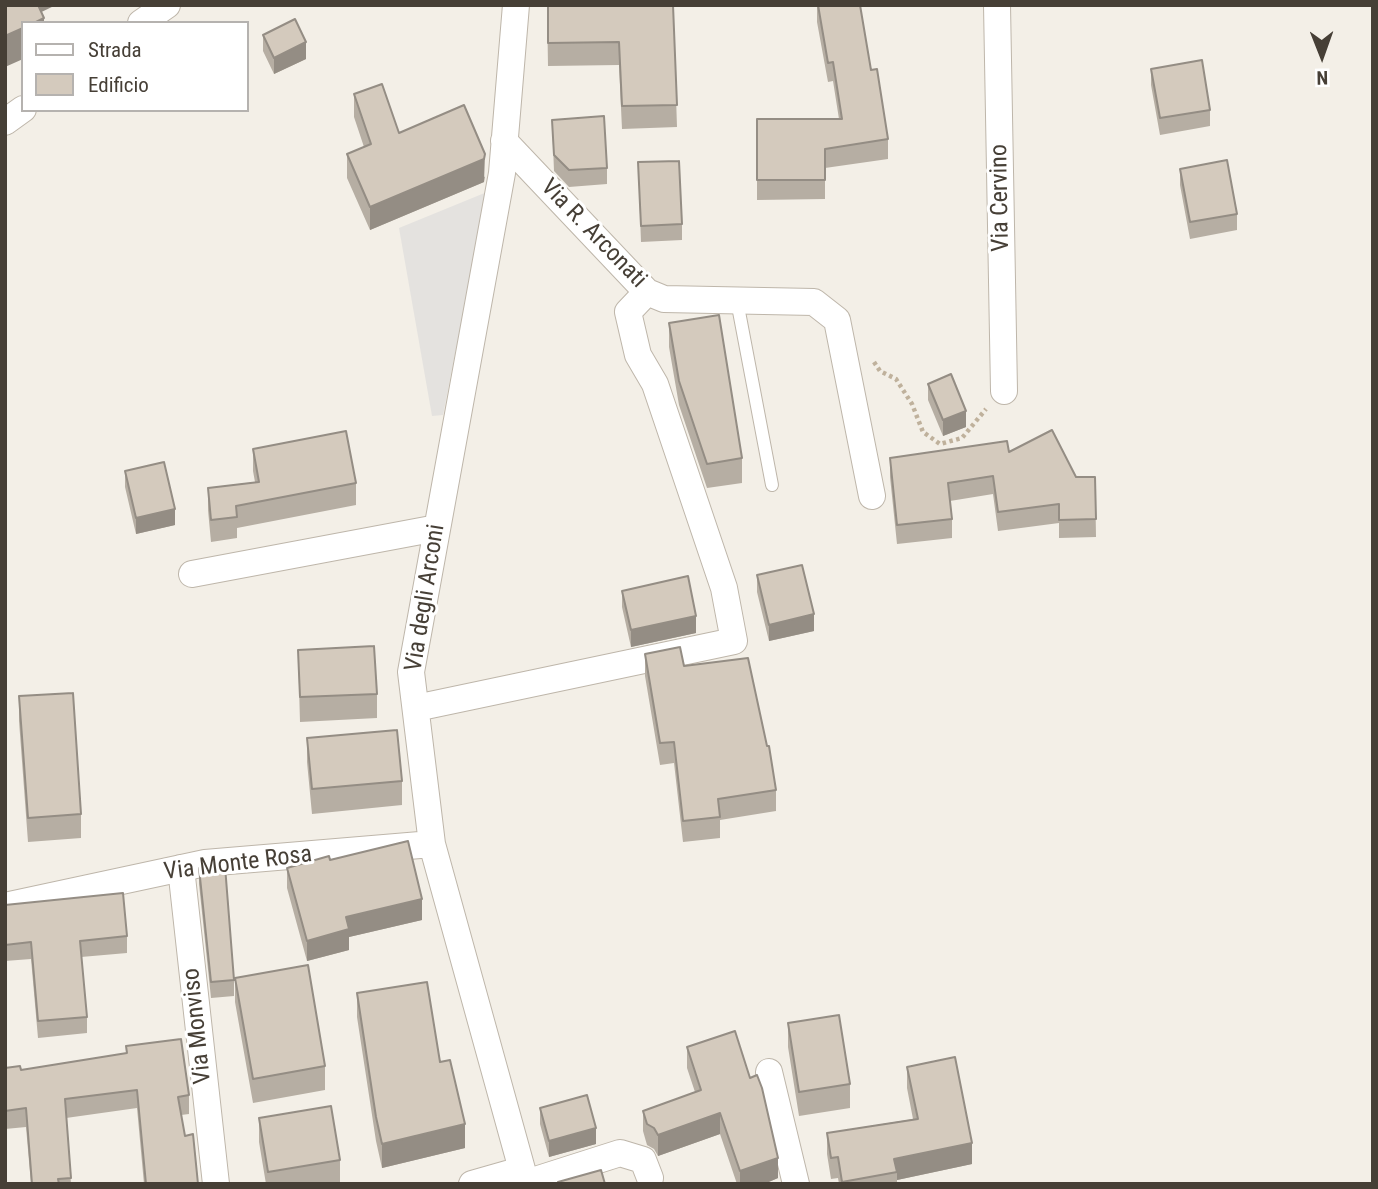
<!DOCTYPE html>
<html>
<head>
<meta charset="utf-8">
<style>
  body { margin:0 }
  #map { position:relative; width:1378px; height:1189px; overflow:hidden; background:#f3efe7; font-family:"Roboto Condensed",sans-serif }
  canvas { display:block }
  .frame { position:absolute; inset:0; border:7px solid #463f36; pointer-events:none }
  .legend { position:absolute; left:21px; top:21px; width:228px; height:91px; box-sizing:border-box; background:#fff; border:2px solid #b5b2af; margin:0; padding:9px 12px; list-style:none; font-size:21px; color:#463f36 }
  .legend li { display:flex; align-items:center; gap:14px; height:35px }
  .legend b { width:35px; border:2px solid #b5b2af }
  .north { position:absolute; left:1287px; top:21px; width:70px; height:70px; -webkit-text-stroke:5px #fff; paint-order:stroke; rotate:179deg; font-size:19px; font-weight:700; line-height:28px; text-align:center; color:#463f36 }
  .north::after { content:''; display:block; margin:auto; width:24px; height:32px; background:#463f36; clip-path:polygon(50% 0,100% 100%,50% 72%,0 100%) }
</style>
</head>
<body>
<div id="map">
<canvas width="1378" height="1189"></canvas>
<div class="frame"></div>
<ul class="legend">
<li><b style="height:9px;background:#fff"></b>Strada</li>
<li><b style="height:19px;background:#d4cabd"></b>Edificio</li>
</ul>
<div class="north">N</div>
</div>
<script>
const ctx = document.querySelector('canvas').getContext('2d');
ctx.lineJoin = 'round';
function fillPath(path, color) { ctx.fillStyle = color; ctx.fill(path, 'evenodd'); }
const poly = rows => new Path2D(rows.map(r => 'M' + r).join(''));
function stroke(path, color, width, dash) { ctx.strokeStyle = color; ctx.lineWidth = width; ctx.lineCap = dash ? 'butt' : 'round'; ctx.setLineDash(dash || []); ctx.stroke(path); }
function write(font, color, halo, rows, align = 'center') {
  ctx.font = font + ' "Roboto Condensed",sans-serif'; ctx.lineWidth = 6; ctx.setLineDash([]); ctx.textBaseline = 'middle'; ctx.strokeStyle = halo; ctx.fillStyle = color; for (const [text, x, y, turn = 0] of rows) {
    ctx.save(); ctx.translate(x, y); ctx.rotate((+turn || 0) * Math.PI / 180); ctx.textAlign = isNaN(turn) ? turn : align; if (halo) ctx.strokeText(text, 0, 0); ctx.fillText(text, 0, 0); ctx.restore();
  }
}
fillPath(poly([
  [487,192,443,415,432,416,399,228]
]), '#e4e2df');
const service = poly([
  [737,301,772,485]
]);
const minor = poly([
  [516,5,502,173,411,672,432,844,526,1184],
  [997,5,1004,391],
  [141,23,167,5],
  [5,122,23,109],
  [504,141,647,292,664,299,814,302,837,320,872,496],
  [192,574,437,528],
  [416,708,734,641,724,588,655,384,638,355,628,312,647,292],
  [181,868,216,1184],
  [5,906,205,863,432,844],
  [769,1072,796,1184],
  [526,1183,620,1153,643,1160,650,1178],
  [472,1184,521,1170]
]);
stroke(service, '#beb6aa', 14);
stroke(minor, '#beb6aa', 28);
stroke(poly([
  [874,362,880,371,896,379,912,404,923,432,940,444,962,438,986,409]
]), '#bfb19c', 4.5, [3.5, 3.5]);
stroke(service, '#fff', 12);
stroke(minor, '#fff', 26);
fillPath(poly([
  [547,5,673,5,677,127,622,129,619,65,548,66],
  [817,5,871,70,888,139,888,159,825,168,825,199,757,200,757,119,839,119,833,81,828,82,817,22],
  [263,35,306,59,274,74,263,51],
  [1151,69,1210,110,1210,126,1160,135,1151,85],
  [354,94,399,133,485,177,484,182,370,230,347,178,347,154,364,147,354,117],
  [552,120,607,168,607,184,569,187,554,171],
  [638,162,682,224,682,240,641,242],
  [1180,169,1237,214,1237,230,1190,239,1180,185],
  [669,323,742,458,742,483,707,488,679,405,669,347],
  [928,384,966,427,943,436,928,400],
  [253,449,356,483,356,505,237,528,237,538,211,542,208,510,208,488,255,482,253,471],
  [1009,452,1076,477,1095,477,1096,537,1059,538,1059,523,998,531,993,494,950,501,952,519,952,538,897,544,890,477,890,458],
  [125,471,175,525,136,534,125,487],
  [757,575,814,631,769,641,757,592],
  [622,591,696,633,631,647,622,607],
  [298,650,377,694,377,718,300,722],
  [645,654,684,666,776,790,776,811,720,820,720,838,683,842,674,763,660,765,645,676],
  [19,696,81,814,81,838,28,842,19,721],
  [307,738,402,781,402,805,312,814,307,762],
  [199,868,234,980,234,996,211,998,199,884],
  [287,868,422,920,349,937,349,950,307,961,287,888],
  [5,905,127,936,127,953,81,957,87,1017,87,1033,38,1038,31,959,5,961],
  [235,978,325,1066,325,1090,253,1103,235,1002],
  [357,993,440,1062,465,1148,382,1168,376,1141,357,1017],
  [788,1023,850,1084,850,1108,799,1116,788,1047],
  [126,1046,189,1095,189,1114,181,1115,185,1136,198,1184,144,1184,137,1108,66,1118,71,1184,31,1184,26,1127,5,1129,5,1068,21,1070,126,1053],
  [687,1047,778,1178,764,1184,737,1184,720,1134,658,1156,654,1149,647,1145,643,1131,643,1111,695,1092,687,1068],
  [907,1067,972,1164,897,1180,897,1184,839,1184,838,1178,831,1179,827,1154,827,1133,913,1119,907,1088],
  [540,1108,596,1144,549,1157,540,1124],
  [259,1118,340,1160,340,1184,266,1184,259,1142]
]), '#b6aea3');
fillPath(poly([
  [29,5,56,5,29,18],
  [44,18,44,23,34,23],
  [23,28,23,59,5,67,5,36],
  [306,42,306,59,274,74,274,58],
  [485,154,484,182,370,230,370,207],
  [966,411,966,427,943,436,943,420],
  [175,509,175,525,136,534,136,518],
  [814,614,814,631,769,641,769,625],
  [696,616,696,633,631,647,631,630],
  [422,899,422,920,349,937,349,950,307,961,307,941,346,917],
  [720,1113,720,1134,658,1156,658,1135],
  [465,1124,465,1148,382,1168,382,1144],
  [596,1128,596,1144,549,1157,549,1141],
  [972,1143,972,1164,897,1180,897,1172,894,1159],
  [778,1158,778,1178,764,1184,740,1184,740,1171]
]), '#948d84');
const building = poly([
  [5,5,38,5,44,18,34,23,23,23,23,28,5,36,5,5],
  [548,5,673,5,677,105,622,106,619,42,548,43,548,5],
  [818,5,860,5,871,70,877,69,888,139,825,149,825,180,757,180,757,119,842,119,833,62,828,63,818,5],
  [295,19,306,42,274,58,263,35,295,19],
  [1202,60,1210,110,1160,118,1151,69,1202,60],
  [382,84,399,133,464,105,485,154,484,159,370,207,347,154,371,144,354,94,382,84],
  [604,116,607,168,569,170,554,155,552,120,604,116],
  [1227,160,1237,214,1190,222,1180,169,1227,160],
  [679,161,682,224,641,226,638,162,679,161],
  [719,315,742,458,707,464,679,381,669,323,719,315],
  [951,374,966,411,943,420,928,384,951,374],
  [1052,430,1076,477,1095,477,1096,519,1059,520,1059,504,998,512,993,476,948,483,952,519,897,525,890,458,1007,441,1009,452,1052,430],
  [346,431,356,483,236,506,237,517,211,520,208,488,259,482,253,449,346,431],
  [164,462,175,509,136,518,125,471,164,462],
  [802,565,814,614,769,625,757,575,802,565],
  [688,576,696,616,631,630,622,591,688,576],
  [374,646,377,694,300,697,298,650,374,646],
  [680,647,684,666,748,658,767,746,769,746,776,790,718,799,720,817,683,821,674,742,660,743,645,654,680,647],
  [73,693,81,814,28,818,19,696,73,693],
  [397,730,402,781,312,789,307,738,397,730],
  [408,841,422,899,346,917,349,929,307,941,287,868,329,856,330,860,408,841],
  [225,866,234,980,211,982,199,868,225,866],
  [123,893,127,936,80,941,87,1017,38,1021,31,942,5,945,5,905,123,893],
  [308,965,325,1066,253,1079,235,978,308,965],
  [427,982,440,1062,450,1060,465,1124,382,1144,376,1117,357,993,427,982],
  [839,1015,850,1084,799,1092,788,1023,839,1015],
  [735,1031,750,1078,757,1075,762,1088,778,1158,740,1171,720,1113,658,1135,654,1128,647,1124,643,1111,701,1090,687,1047,735,1031],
  [181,1039,189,1095,178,1097,185,1136,193,1134,198,1184,146,1184,137,1090,65,1099,71,1178,58,1179,59,1184,32,1184,26,1108,5,1111,5,1068,20,1066,21,1070,127,1053,126,1046,181,1039],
  [955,1057,972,1143,894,1159,897,1172,842,1182,838,1157,831,1158,827,1133,918,1119,907,1067,955,1057],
  [587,1095,596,1128,549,1141,540,1108,587,1095],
  [331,1106,340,1160,268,1172,259,1118,331,1106],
  [601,1170,605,1184,558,1184,558,1182,601,1170]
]);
fillPath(building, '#d4cabd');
stroke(building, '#948d84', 2);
write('24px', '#463f36', '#fff', [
  ["Via Cervino",1001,198,-91],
  ["Via R. Arconati",593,234,46],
  ["Via degli Arconi",426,598,-81],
  ["Via Monte Rosa",238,864,-7],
  ["Via Monviso",198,1026,-96]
]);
</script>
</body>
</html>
